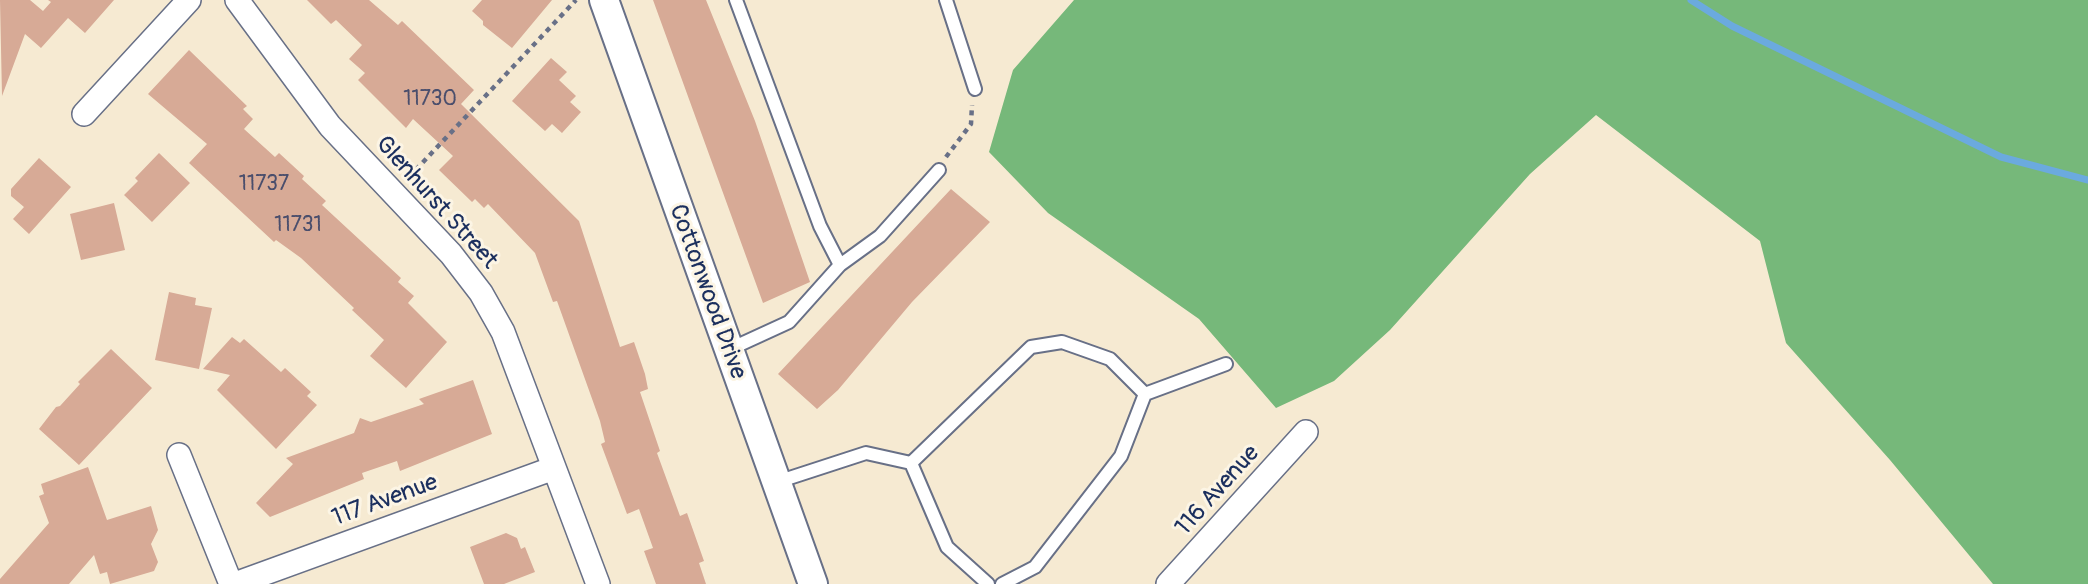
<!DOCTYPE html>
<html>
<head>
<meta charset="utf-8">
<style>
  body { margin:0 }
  canvas { display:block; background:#f6ead2 }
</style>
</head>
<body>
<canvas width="2088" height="584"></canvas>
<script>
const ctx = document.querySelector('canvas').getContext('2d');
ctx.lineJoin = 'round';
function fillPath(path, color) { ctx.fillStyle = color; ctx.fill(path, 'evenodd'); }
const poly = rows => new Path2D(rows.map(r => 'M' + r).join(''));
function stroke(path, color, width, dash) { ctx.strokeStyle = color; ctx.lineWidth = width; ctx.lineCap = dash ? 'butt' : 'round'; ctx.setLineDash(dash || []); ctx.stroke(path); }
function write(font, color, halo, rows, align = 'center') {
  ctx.font = font + ' Pangolin,sans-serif'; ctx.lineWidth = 6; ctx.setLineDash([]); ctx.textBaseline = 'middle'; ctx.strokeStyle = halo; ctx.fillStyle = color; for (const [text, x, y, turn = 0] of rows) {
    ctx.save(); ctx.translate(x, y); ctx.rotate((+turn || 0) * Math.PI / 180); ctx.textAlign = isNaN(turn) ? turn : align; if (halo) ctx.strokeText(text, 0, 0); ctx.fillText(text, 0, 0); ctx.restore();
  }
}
fillPath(poly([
  [1074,0,2088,0,2088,584,1993,584,1890,460,1786,343,1760,241,1596,115,1530,174,1390,330,1334,381,1276,408,1199,319,1048,213,989,152,1013,70]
]), '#76b87a');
stroke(poly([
  [1691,0,1732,26,2001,157,2088,180]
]), '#6baade', 7);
fillPath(poly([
  [0,0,30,0,43,11,51,2,48,0,114,0,85,33,68,18,41,48,25,34,2,96],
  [307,0,369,0,398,25,402,21,474,90,461,104,579,221,620,347,634,342,645,374,648,389,640,392,660,451,657,453,680,516,687,513,704,561,699,563,706,584,656,584,644,551,653,548,639,509,627,514,601,444,605,442,600,421,557,301,553,302,535,253,488,204,484,208,475,199,472,202,439,170,453,156,413,119,406,128,358,80,365,73,349,59,362,45,336,20,331,24],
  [482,0,552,0,512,48,483,25,483,21,472,11],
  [653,0,706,0,755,121,810,282,763,303],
  [189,50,247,106,243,109,253,119,244,129,275,157,279,153,304,176,302,179,326,201,322,205,401,278,398,282,414,296,408,303,447,342,406,388,370,356,384,340,352,310,354,308,301,258,276,240,274,242,189,163,207,144,148,94],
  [551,58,567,72,559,80,576,96,570,102,581,112,562,133,552,124,545,131,512,101],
  [159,153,190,183,152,222,124,195,138,181,135,178],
  [39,158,71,187,29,234,13,219,24,207,11,196,11,189],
  [951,189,990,222,912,302,838,390,817,409,778,374],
  [114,203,125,250,81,260,70,214],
  [169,292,196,298,195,305,212,308,199,369,155,360],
  [232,337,240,343,244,339,281,372,285,368,311,392,307,396,317,405,276,449,217,390,230,375,203,369],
  [111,349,152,388,79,465,39,429,56,407,60,406,80,384,78,382],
  [473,380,492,434,400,471,397,461,362,473,364,479,270,517,256,503,293,464,286,458,354,433,360,418,371,422,424,404,419,399],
  [88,467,107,520,151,506,158,530,151,544,158,562,154,571,110,584,107,572,100,574,94,555,69,584,0,584,0,579,49,523,39,496,44,494,41,484],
  [506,533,517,538,521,549,525,547,535,572,504,584,484,584,470,547]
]), '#d7aa96');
const service = poly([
  [736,0,820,226,840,265],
  [946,0,975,89],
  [728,350,789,322,840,265,880,236,939,170],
  [911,463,1031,347,1062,342,1110,359,1145,394],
  [911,463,947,547,988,584],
  [777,482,866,453,911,463],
  [1002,584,1035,567,1121,456,1145,394,1226,364]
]);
const minor = poly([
  [237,0,330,126,451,254,481,293,503,332,598,584],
  [84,114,189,0],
  [179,455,231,584],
  [235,584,554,468],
  [1168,584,1306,432]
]);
const tertiary = poly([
  [604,0,813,584]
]);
stroke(service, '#687087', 16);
stroke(minor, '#687087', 26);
stroke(tertiary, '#687087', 32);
stroke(poly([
  [946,157,971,124,972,105],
  [409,177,576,0]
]), '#687087', 4.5, [5, 5]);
stroke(service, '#fff', 12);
stroke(minor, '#fff', 23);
stroke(tertiary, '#fff', 28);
write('21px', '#4a4e6c', null, [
  ["11730",430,100],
  ["11737",264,185],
  ["11731",298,226]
]);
write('24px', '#1b2f5e', '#fcf5e5', [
  ["Glenhurst Street",436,203,48],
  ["Cottonwood Drive",707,292,70],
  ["116 Avenue",1218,491,-48],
  ["117 Avenue",385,501,-20]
]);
</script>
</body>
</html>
